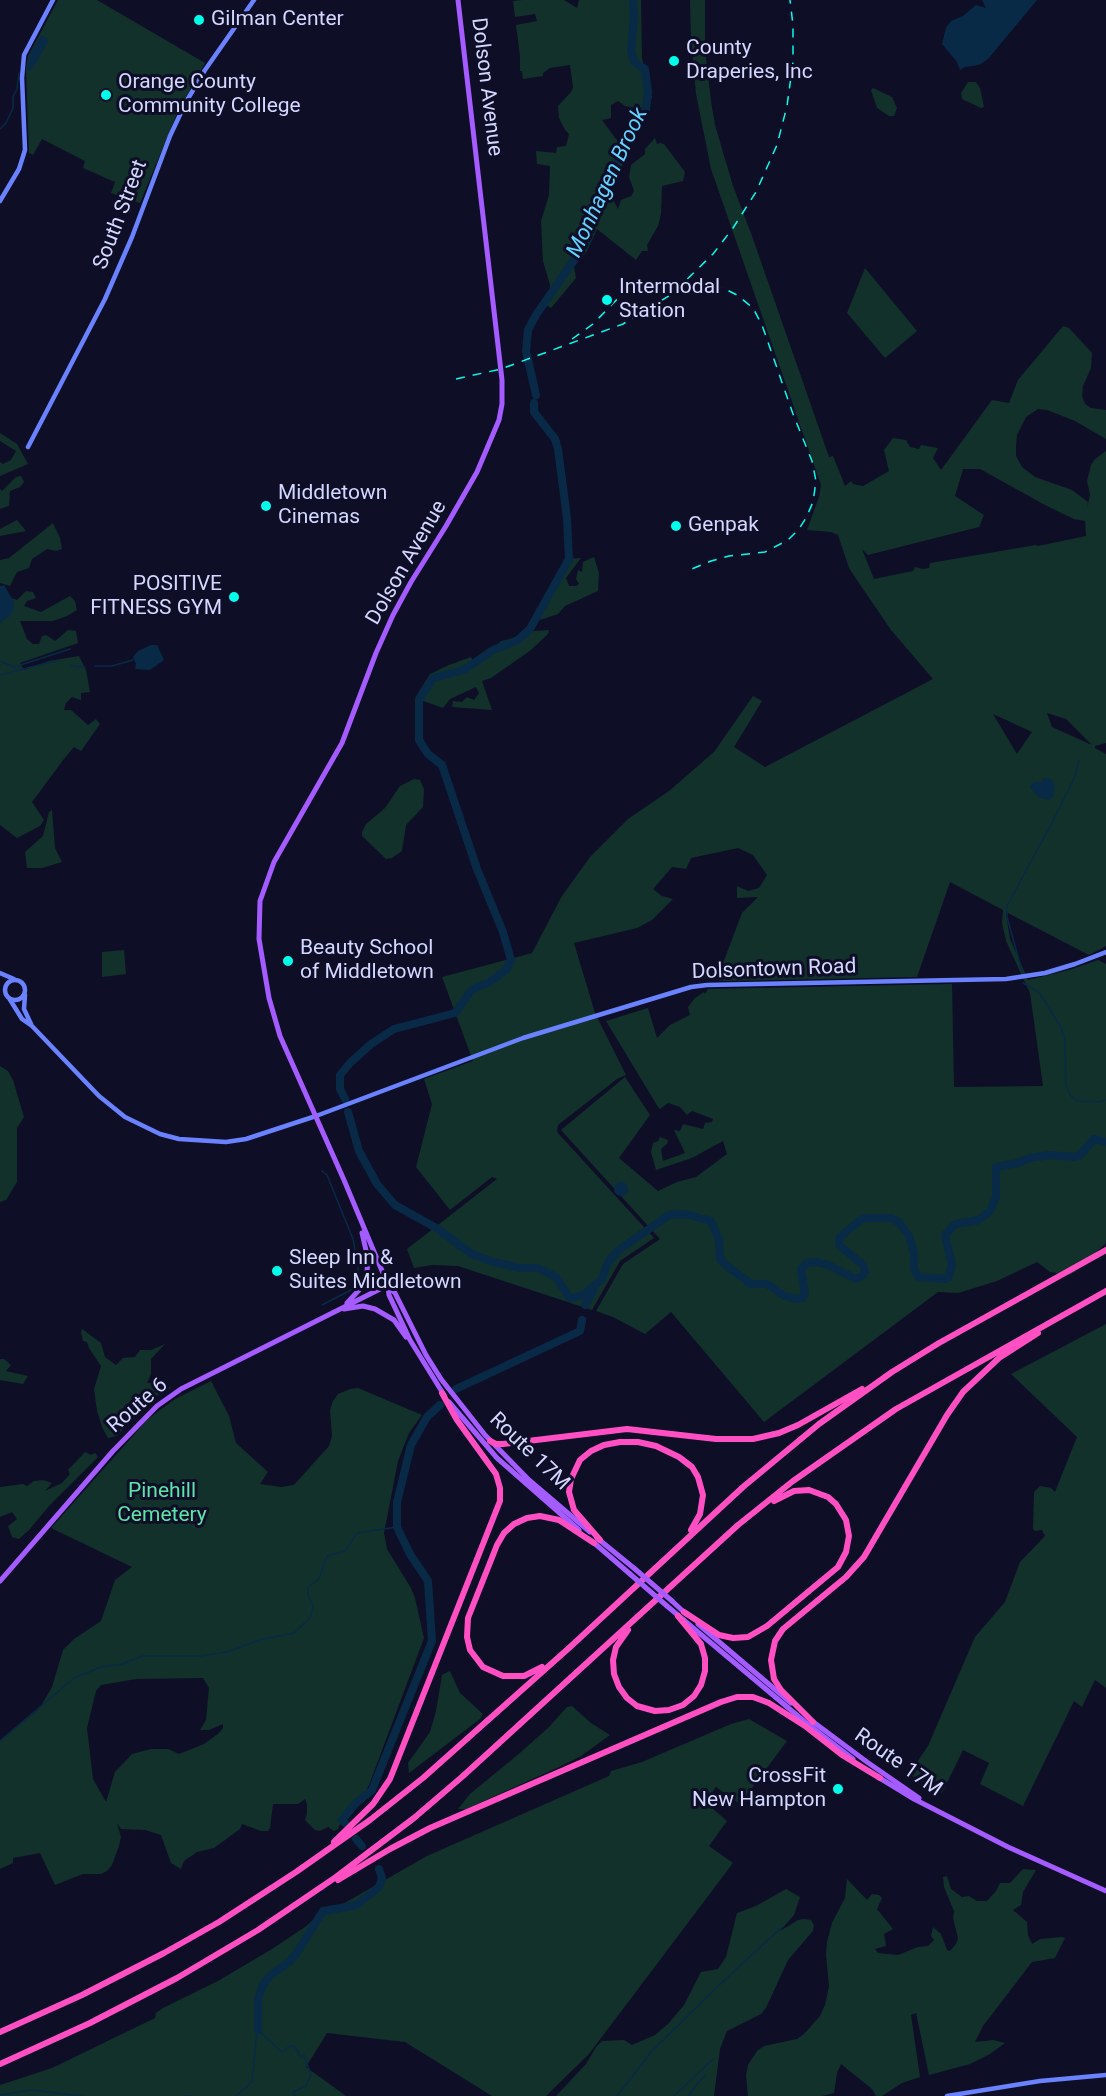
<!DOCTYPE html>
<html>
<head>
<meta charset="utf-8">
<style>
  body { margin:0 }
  canvas { display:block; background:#0e0e27 }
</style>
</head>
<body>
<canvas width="1106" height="2096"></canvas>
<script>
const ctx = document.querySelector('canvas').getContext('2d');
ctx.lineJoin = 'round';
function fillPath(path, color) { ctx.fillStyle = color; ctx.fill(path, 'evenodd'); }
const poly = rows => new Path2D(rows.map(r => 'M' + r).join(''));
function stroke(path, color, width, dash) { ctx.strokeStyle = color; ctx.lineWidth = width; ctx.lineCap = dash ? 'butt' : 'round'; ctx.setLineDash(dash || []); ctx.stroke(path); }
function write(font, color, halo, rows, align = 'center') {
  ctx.font = font + ' Roboto,sans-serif'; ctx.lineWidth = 6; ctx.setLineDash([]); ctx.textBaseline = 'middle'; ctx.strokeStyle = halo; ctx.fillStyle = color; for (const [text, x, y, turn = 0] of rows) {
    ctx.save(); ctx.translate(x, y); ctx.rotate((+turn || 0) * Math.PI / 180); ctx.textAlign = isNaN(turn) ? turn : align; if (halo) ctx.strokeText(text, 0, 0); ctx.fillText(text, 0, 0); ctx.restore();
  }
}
fillPath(poly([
  [58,0,97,0,205,63,178,111,140,203,111,193,115,182,83,168,85,161,42,139,33,155,29,153,26,69,28,56],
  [522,0,564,0,577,8,579,0,641,0,642,58,652,98,640,109,625,106,618,101,611,105,611,118,602,120,627,154,620,171,608,190,618,209,621,200,631,196,634,191,629,177,631,165,645,154,645,149,655,138,657,144,660,143,664,144,685,172,683,181,662,186,661,214,658,226,647,245,648,251,642,251,636,260,597,229,587,251,574,267,576,278,551,308,546,305,549,297,550,285,543,261,541,221,549,195,550,166,537,164,536,151,556,153,557,147,566,146,569,134,565,130,559,118,558,106,571,92,573,87,570,65,550,68,543,73,543,76,523,79,522,71,520,71,520,56,516,25,537,21,535,14,515,17,513,1],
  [690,0,705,0,705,50,711,101,715,125,733,186,752,236,829,457,833,456,845,486,851,481,853,484,863,486,889,471,884,450,893,438,906,440,910,447,919,449,921,445,938,448,933,458,941,470,992,400,1009,403,1018,380,1063,326,1069,328,1092,353,1091,368,1083,386,1082,396,1085,404,1091,408,1106,410,1106,439,1075,421,1047,410,1038,409,1026,417,1017,435,1016,446,1016,456,1022,467,1035,477,1072,490,1088,502,1087,508,1090,495,1087,481,1091,465,1095,459,1106,451,1106,743,1095,746,1095,748,1106,754,1106,946,1089,955,1006,912,1006,914,1010,939,1028,980,1069,970,1098,960,1106,964,1106,1243,1075,1272,1069,1275,1050,1272,1037,1262,997,1281,958,1293,938,1292,764,1422,671,1312,645,1334,613,1317,596,1311,623,1264,660,1239,561,1130,625,1077,650,1115,619,1158,658,1191,677,1182,696,1177,727,1154,723,1141,692,1158,656,1170,651,1152,653,1143,658,1141,660,1137,668,1140,667,1144,661,1149,663,1161,685,1153,674,1130,680,1131,683,1124,703,1129,705,1123,712,1122,713,1119,692,1111,687,1115,680,1107,668,1103,660,1109,658,1107,606,1021,648,1008,657,1038,670,1025,690,1015,688,1007,695,998,704,992,705,994,708,989,952,984,954,1087,1043,1086,1030,993,1006,941,1002,923,1003,910,950,882,917,977,724,981,703,978,705,968,720,971,742,913,758,897,737,898,737,886,748,891,759,888,767,875,753,855,738,848,691,858,686,869,672,867,653,889,662,896,673,899,652,920,637,928,574,943,595,1013,626,1075,617,1079,558,1125,557,1132,654,1238,620,1261,592,1310,458,1266,432,1265,414,1268,407,1249,497,1179,492,1177,450,1210,416,1167,432,1104,424,1079,473,1061,442,977,532,953,562,896,590,857,628,819,669,791,714,752,753,696,762,701,734,747,765,767,933,679,891,630,861,586,849,568,838,535,831,532,807,530,819,497,821,485,711,169,696,94,691,38],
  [963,469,980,469,1045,505,1074,519,1085,521,1086,536,1038,546,1036,545,930,563,929,568,923,569,915,567,913,571,874,579,862,549,868,555,979,527,984,515,955,496],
  [1047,713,1066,719,1092,745,1052,727],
  [993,714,1032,732,1017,754],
  [968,82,976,82,980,88,984,107,981,108,962,99,961,93],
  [873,88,892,97,897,108,894,116,889,116,877,108,871,90],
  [865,268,917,331,885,358,847,313],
  [0,433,17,444,28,464,0,476,0,462,3,464,11,460,16,451,0,441],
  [21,476,24,482,20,487,10,491,9,506,0,509,0,489,2,491,16,477],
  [17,520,26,531,0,536,0,529],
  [53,523,60,538,62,549,56,551,47,549,32,559,29,568,17,572,10,586,0,583,0,560,9,558],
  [594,557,599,573,598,591,565,606,558,614,537,621,536,609,544,602,565,559,581,558,566,578,569,586,576,586,579,584,576,579,578,570,582,572,583,562],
  [26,591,33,592,36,598,27,601,24,606,41,612,70,596,75,601,77,610,67,616,53,621,20,621,27,639,33,644,39,644,42,636,46,635,55,641,68,630,76,631,78,643,20,663,24,670,49,661,79,656,86,670,90,692,81,693,81,700,72,697,66,703,64,710,71,710,88,725,96,719,100,724,81,751,74,747,64,759,32,802,44,820,40,826,17,838,0,825,0,594,17,600],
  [549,630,548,634,531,650,491,678,482,681,492,710,452,707,453,701,462,702,467,697,474,700,479,693,476,687,450,699,443,708,415,698,430,674,449,665,471,657,475,664,482,660,501,641,524,636,534,631],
  [414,779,420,780,424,789,423,807,406,825,402,851,392,858,386,859,362,836,362,832,366,824,385,808,400,786],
  [52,810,55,848,62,862,42,868,27,868,25,852,43,836,49,812],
  [124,950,126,974,102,977,102,952],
  [0,1066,8,1071,13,1080,24,1117,17,1128,17,1182,6,1200,0,1202],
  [1106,1324,1106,1688,1095,1680,1082,1707,1074,1701,1023,1806,980,1784,989,1763,963,1750,942,1793,909,1774,928,1746,975,1637,1005,1602,1020,1562,1045,1536,1042,1530,1035,1531,1033,1529,1034,1492,1040,1486,1051,1488,1055,1492,1077,1437,1011,1374],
  [82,1329,101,1343,105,1357,116,1365,123,1358,135,1357,140,1350,151,1350,165,1344,151,1359,151,1374,147,1383,157,1383,163,1388,172,1387,153,1398,117,1436,108,1438,102,1427,97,1411,94,1389,101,1366,89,1348,87,1342,83,1341,81,1332],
  [0,1359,4,1359,11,1365,6,1371,28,1376,23,1384,0,1380],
  [211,1381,229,1416,236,1443,268,1472,260,1484,281,1487,294,1485,329,1446,332,1436,330,1410,333,1401,338,1394,350,1389,358,1388,422,1415,409,1433,398,1461,384,1533,387,1549,411,1588,415,1598,424,1638,369,1785,358,1806,339,1826,338,1829,334,1831,328,1827,320,1831,315,1830,305,1820,307,1814,307,1804,305,1799,298,1804,273,1804,270,1828,268,1831,261,1831,242,1824,240,1829,214,1848,197,1852,184,1861,181,1869,171,1863,161,1835,145,1830,121,1829,117,1823,121,1837,119,1846,112,1865,107,1871,101,1874,83,1874,55,1885,40,1853,13,1858,13,1863,0,1869,0,1741,39,1709,52,1687,63,1650,74,1639,101,1621,115,1580,132,1567,51,1528,148,1419,175,1399],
  [203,1678,209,1688,206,1720,200,1730,209,1730,223,1724,223,1728,219,1733,204,1744,179,1754,168,1749,151,1749,132,1754,115,1772,106,1802,93,1779,87,1728,96,1691,101,1685,136,1679],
  [85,1452,91,1455,95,1453,98,1457,49,1506,29,1530,19,1539,12,1537,8,1526,17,1519,12,1512,0,1517,0,1487,23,1484,27,1486,34,1481,43,1480,52,1483,45,1491,62,1483,70,1474,68,1470],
  [450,1671,460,1693,483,1714,480,1719,409,1773,408,1763,430,1732,436,1711,442,1675],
  [572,1706,591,1723,610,1735,581,1756,559,1767,466,1809,458,1809,470,1794,521,1752,549,1727,567,1707],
  [749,1719,787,1741,740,1804,716,1787,705,1802,727,1821,709,1846,733,1863,589,2054,546,2096,492,2096,405,2042,327,2033,306,2067,346,2096,0,2096,0,2085,52,2068,155,2018,156,2013,163,2008,218,1981,272,1949,305,1927,323,1911,341,1905,427,1856,609,1776,611,1771,642,1762,731,1724],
  [1023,1869,1036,1870,1023,1892,1021,1905,1013,1910,1027,1922,1028,1935,1032,1944,1040,1939,1062,1937,1065,1938,1055,1958,1032,1962,983,2026,975,2042,993,2040,1005,2043,990,2054,970,2064,929,2075,916,2013,911,2015,920,2077,902,2083,882,2096,876,2096,872,2089,841,2064,837,2073,834,2093,822,2096,748,2096,746,2075,748,2065,757,2051,764,2046,797,2039,804,2034,820,2016,825,2005,829,1986,826,1955,827,1942,832,1923,845,1898,847,1879,867,1900,872,1894,879,1895,882,1898,877,1909,893,1929,884,1934,886,1946,875,1949,878,1953,898,1955,918,1947,928,1946,934,1940,931,1936,933,1927,941,1934,947,1950,950,1951,956,1944,958,1938,953,1918,954,1911,944,1887,943,1877,947,1876,951,1889,962,1897,969,1896,977,1901,987,1901,996,1891,1000,1883,1010,1883],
  [786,1889,800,1897,794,1915,780,1931,798,1920,804,1919,811,1920,814,1925,813,1931,788,1960,766,2008,761,2014,727,2031,720,2049,714,2096,556,2096,586,2064,596,2047,602,2041,624,2040,632,2045,655,2035,669,2023,684,2005,701,1972,718,1969,726,1957,737,1913,756,1906]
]), '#11312a');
fillPath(poly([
  [982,0,1037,0,988,59,979,65,965,67,960,70,957,62,942,44,946,28,951,21,963,16,976,5,986,8],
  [41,35,49,40,32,70,27,70,29,56],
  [4,585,14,602,14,609,10,616,0,623,0,586],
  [151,645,157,645,164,660,150,670,135,669,136,664,133,657,138,651],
  [1049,778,1052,780,1055,786,1053,797,1049,800,1038,797,1030,787,1034,782,1042,782,1043,779],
  '614 1189a7 7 0 1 1 14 0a7 7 0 1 1-14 0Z'
]), '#082a46');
stroke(poly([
  [0,129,6,123,13,108,13,97,17,89,19,73],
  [0,661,14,667,70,649],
  [71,666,85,667],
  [95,666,112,666,133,660],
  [0,675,59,660],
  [1022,971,1007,917,1007,906,1055,817,1074,779,1079,760],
  [1023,983,1039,992,1060,1026,1065,1040,1066,1086,1070,1095,1077,1101,1100,1102,1106,1100],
  [322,1305,351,1290,358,1276,358,1267,353,1239,327,1175,322,1171],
  [0,1741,74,1678,101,1667,122,1664,143,1656,199,1656,227,1652,262,1639,294,1633,310,1618,313,1606,308,1596,308,1587,319,1579,327,1556,345,1551,357,1533,397,1527],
  [258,2030,282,2052,290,2046,295,2047,301,2057,304,2055,311,2075,306,2086,293,2092,295,2096],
  [0,2095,31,2090,82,2096],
  [184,2096,191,2096],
  [236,2096,252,2082,257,2031],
  [617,2096,652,2051,716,1988,782,1927],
  [674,2096,713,2059],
  [688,2096,705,2075]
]), '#082a46', 1.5);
stroke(poly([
  [536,395,526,351,528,330,536,315,585,244,594,219,596,200,613,170,633,128,646,109,648,92,645,69,634,62,631,51,634,18,633,0],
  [345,1099,340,1089,340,1075,350,1063,371,1044,394,1029,455,1013,471,991,479,986,488,983,507,969,511,960,503,932,477,869,442,765,428,754,419,740,419,700,433,678,464,670,493,650,518,640,530,629,569,559,567,518,558,449,555,439,534,412,534,403],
  [348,1112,359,1151,377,1184,395,1205,438,1229,470,1253,490,1261,520,1268,538,1268,556,1277,569,1297,572,1298,585,1294,602,1279,608,1262,619,1250,669,1215,675,1214,689,1215,711,1221,719,1240,720,1259,727,1266,751,1284,767,1284,785,1296,795,1299,802,1298,805,1294,801,1269,807,1263,817,1262,828,1265,856,1279,863,1275,865,1271,863,1265,839,1245,839,1242,840,1237,863,1218,890,1218,899,1222,909,1236,914,1254,914,1269,918,1277,945,1279,948,1278,952,1265,945,1235,955,1224,979,1220,990,1211,996,1197,996,1167,1018,1163,1030,1158,1050,1155,1075,1157,1080,1155,1094,1139,1106,1142],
  [585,1305,593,1291],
  [456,1389,580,1331,582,1320],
  [345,1823,342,1820,356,1803,372,1790,432,1641,428,1581,410,1554,397,1527,397,1502,411,1445,427,1417,440,1405],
  [356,1839,362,1846],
  [258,2030,258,1999,263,1985,271,1975,289,1962,296,1954,323,1911,357,1905,379,1887,382,1878,379,1869]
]), '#082a46', 8);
stroke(poly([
  [0,201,19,169,25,150,22,78,24,55,53,0],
  [28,447,105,299,132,237,170,136,186,102,205,70,254,0],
  [0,973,14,979],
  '5 990a10 10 0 1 1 20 0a10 10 0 1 1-20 0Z',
  [25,995,24,1009,31,1024],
  [9,998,22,1019,32,1026,99,1096,125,1117,160,1134,179,1139,226,1142,246,1139,316,1116,523,1038,691,987,707,985,1006,979,1045,973,1075,964,1106,952],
  [947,2096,1040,2081,1106,2075]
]), '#6b82ff', 4.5);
stroke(poly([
  [458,0,502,380,502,404,499,420,477,472,446,526,411,582,393,615,376,653,342,743,274,862,260,901,259,939,269,998,280,1036,344,1180,388,1285,395,1293,426,1355,441,1379,485,1435,529,1480,590,1532],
  [388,1286,389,1295,410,1340,444,1395],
  [347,1303,360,1289,367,1272,368,1259,362,1233],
  [344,1309,363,1306,375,1309,394,1320,406,1337],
  [449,1402,497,1458,579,1530],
  [597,1538,635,1569],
  [593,1542,630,1574],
  [0,1581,113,1451,157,1406,181,1389,388,1285],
  [672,1601,686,1614],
  [667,1606,805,1722,853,1759],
  [698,1624,791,1703],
  [812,1721,867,1762,919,1798],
  [878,1777,914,1799,1008,1847,1106,1891]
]), '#a45bff', 5);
stroke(poly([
  [490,1441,496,1444,503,1444,627,1429,716,1439,753,1439,779,1433,798,1425,862,1389],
  [600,1540,574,1510,569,1492,571,1479,580,1460,591,1451,604,1445,620,1442,638,1442,656,1446,679,1457,692,1467,698,1477,703,1495,700,1514,691,1530],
  [684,1612,719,1635,733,1638,748,1637,767,1626,838,1567,846,1552,849,1536,846,1520,836,1504,828,1497,809,1490,794,1491,774,1501],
  [628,1630,616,1647,613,1660,614,1674,619,1687,627,1698,637,1706,655,1711,669,1710,683,1705,694,1696,701,1685,705,1671,705,1658,701,1644,678,1616],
  [542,1667,524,1676,503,1676,483,1667,470,1650,467,1637,468,1618,497,1545,504,1533,514,1524,527,1518,540,1516,559,1520,594,1543],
  [813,1722,781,1690,774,1679,771,1660,775,1641,783,1629,846,1577,864,1557,947,1415,963,1392,999,1358,1038,1333],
  [334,1842,373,1804,390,1779,500,1501,500,1488,496,1474,457,1420,442,1393],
  [338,1880,390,1849,430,1828,721,1702,737,1697,753,1697,769,1703,805,1726,842,1755,880,1778],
  [0,2032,82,1995,164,1953,219,1922,296,1872,370,1820,423,1778,569,1648,743,1487,819,1424,892,1372,939,1343,1106,1250],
  [0,2064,90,2023,177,1978,258,1930,336,1877,414,1818,463,1776,738,1525,793,1481,896,1409,1106,1291]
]), '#ff4fc3', 6);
stroke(poly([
  [679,292,701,286,723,288,737,295,753,308,762,325,793,414,812,461,816,481,813,502,806,518,799,529,788,540,765,552,729,556,711,561,687,571],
  [572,339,593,324,628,288],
  [456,379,501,369,623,324,672,294,713,254,733,228,756,192,777,145,787,106,793,62,793,25,790,0]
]), '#00ffea', 1.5, [9, 8]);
stroke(poly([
  [635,1569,672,1601],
  [630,1574,667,1606]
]), '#a45bff', 5);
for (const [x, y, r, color] of [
  [199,20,6,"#00ffea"],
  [674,61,6,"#00ffea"],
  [106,95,6,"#00ffea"],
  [607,300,6,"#00ffea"],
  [266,506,6,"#00ffea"],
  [676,526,6,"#00ffea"],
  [234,597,6,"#00ffea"],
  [288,961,6,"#00ffea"],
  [277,1271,6,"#00ffea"],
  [838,1789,6,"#00ffea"]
]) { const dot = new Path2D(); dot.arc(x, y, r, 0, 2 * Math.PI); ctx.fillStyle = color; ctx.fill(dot); stroke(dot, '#0e0e27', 2); }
write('21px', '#d4d7ff', '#0e0e27', [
  ["Gilman Center",211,20],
  ["County",686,49],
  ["Draperies, Inc",686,73],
  ["Orange County",118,83],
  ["Community College",118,107],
  ["Intermodal",619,288],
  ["Station",619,312],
  ["Middletown",278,494],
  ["Cinemas",278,518],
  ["Genpak",688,526],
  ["POSITIVE",222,585,"right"],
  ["FITNESS GYM",222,609,"right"],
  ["Beauty School",300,949],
  ["of Middletown",300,973],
  ["Sleep Inn &",289,1259],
  ["Suites Middletown",289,1283],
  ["CrossFit",826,1777,"right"],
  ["New Hampton",826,1801,"right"]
], 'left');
write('21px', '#d4d7ff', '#0e0e27', [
  ["Dolson Avenue",486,87,83],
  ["South Street",121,215,-69],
  ["Dolson Avenue",407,563,-60],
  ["Dolsontown Road",774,970,-2],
  ["Route 6",138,1406,-41],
  ["Route 17M",529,1452,44],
  ["Route 17M",898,1763,35]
]);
write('21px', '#5be5a9', '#0e0e27', [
  ["Pinehill",162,1492],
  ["Cemetery",162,1516]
]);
write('italic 22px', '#62d3ff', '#0e0e27', [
  ["Monhagen Brook",608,183,-65]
]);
</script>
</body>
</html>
